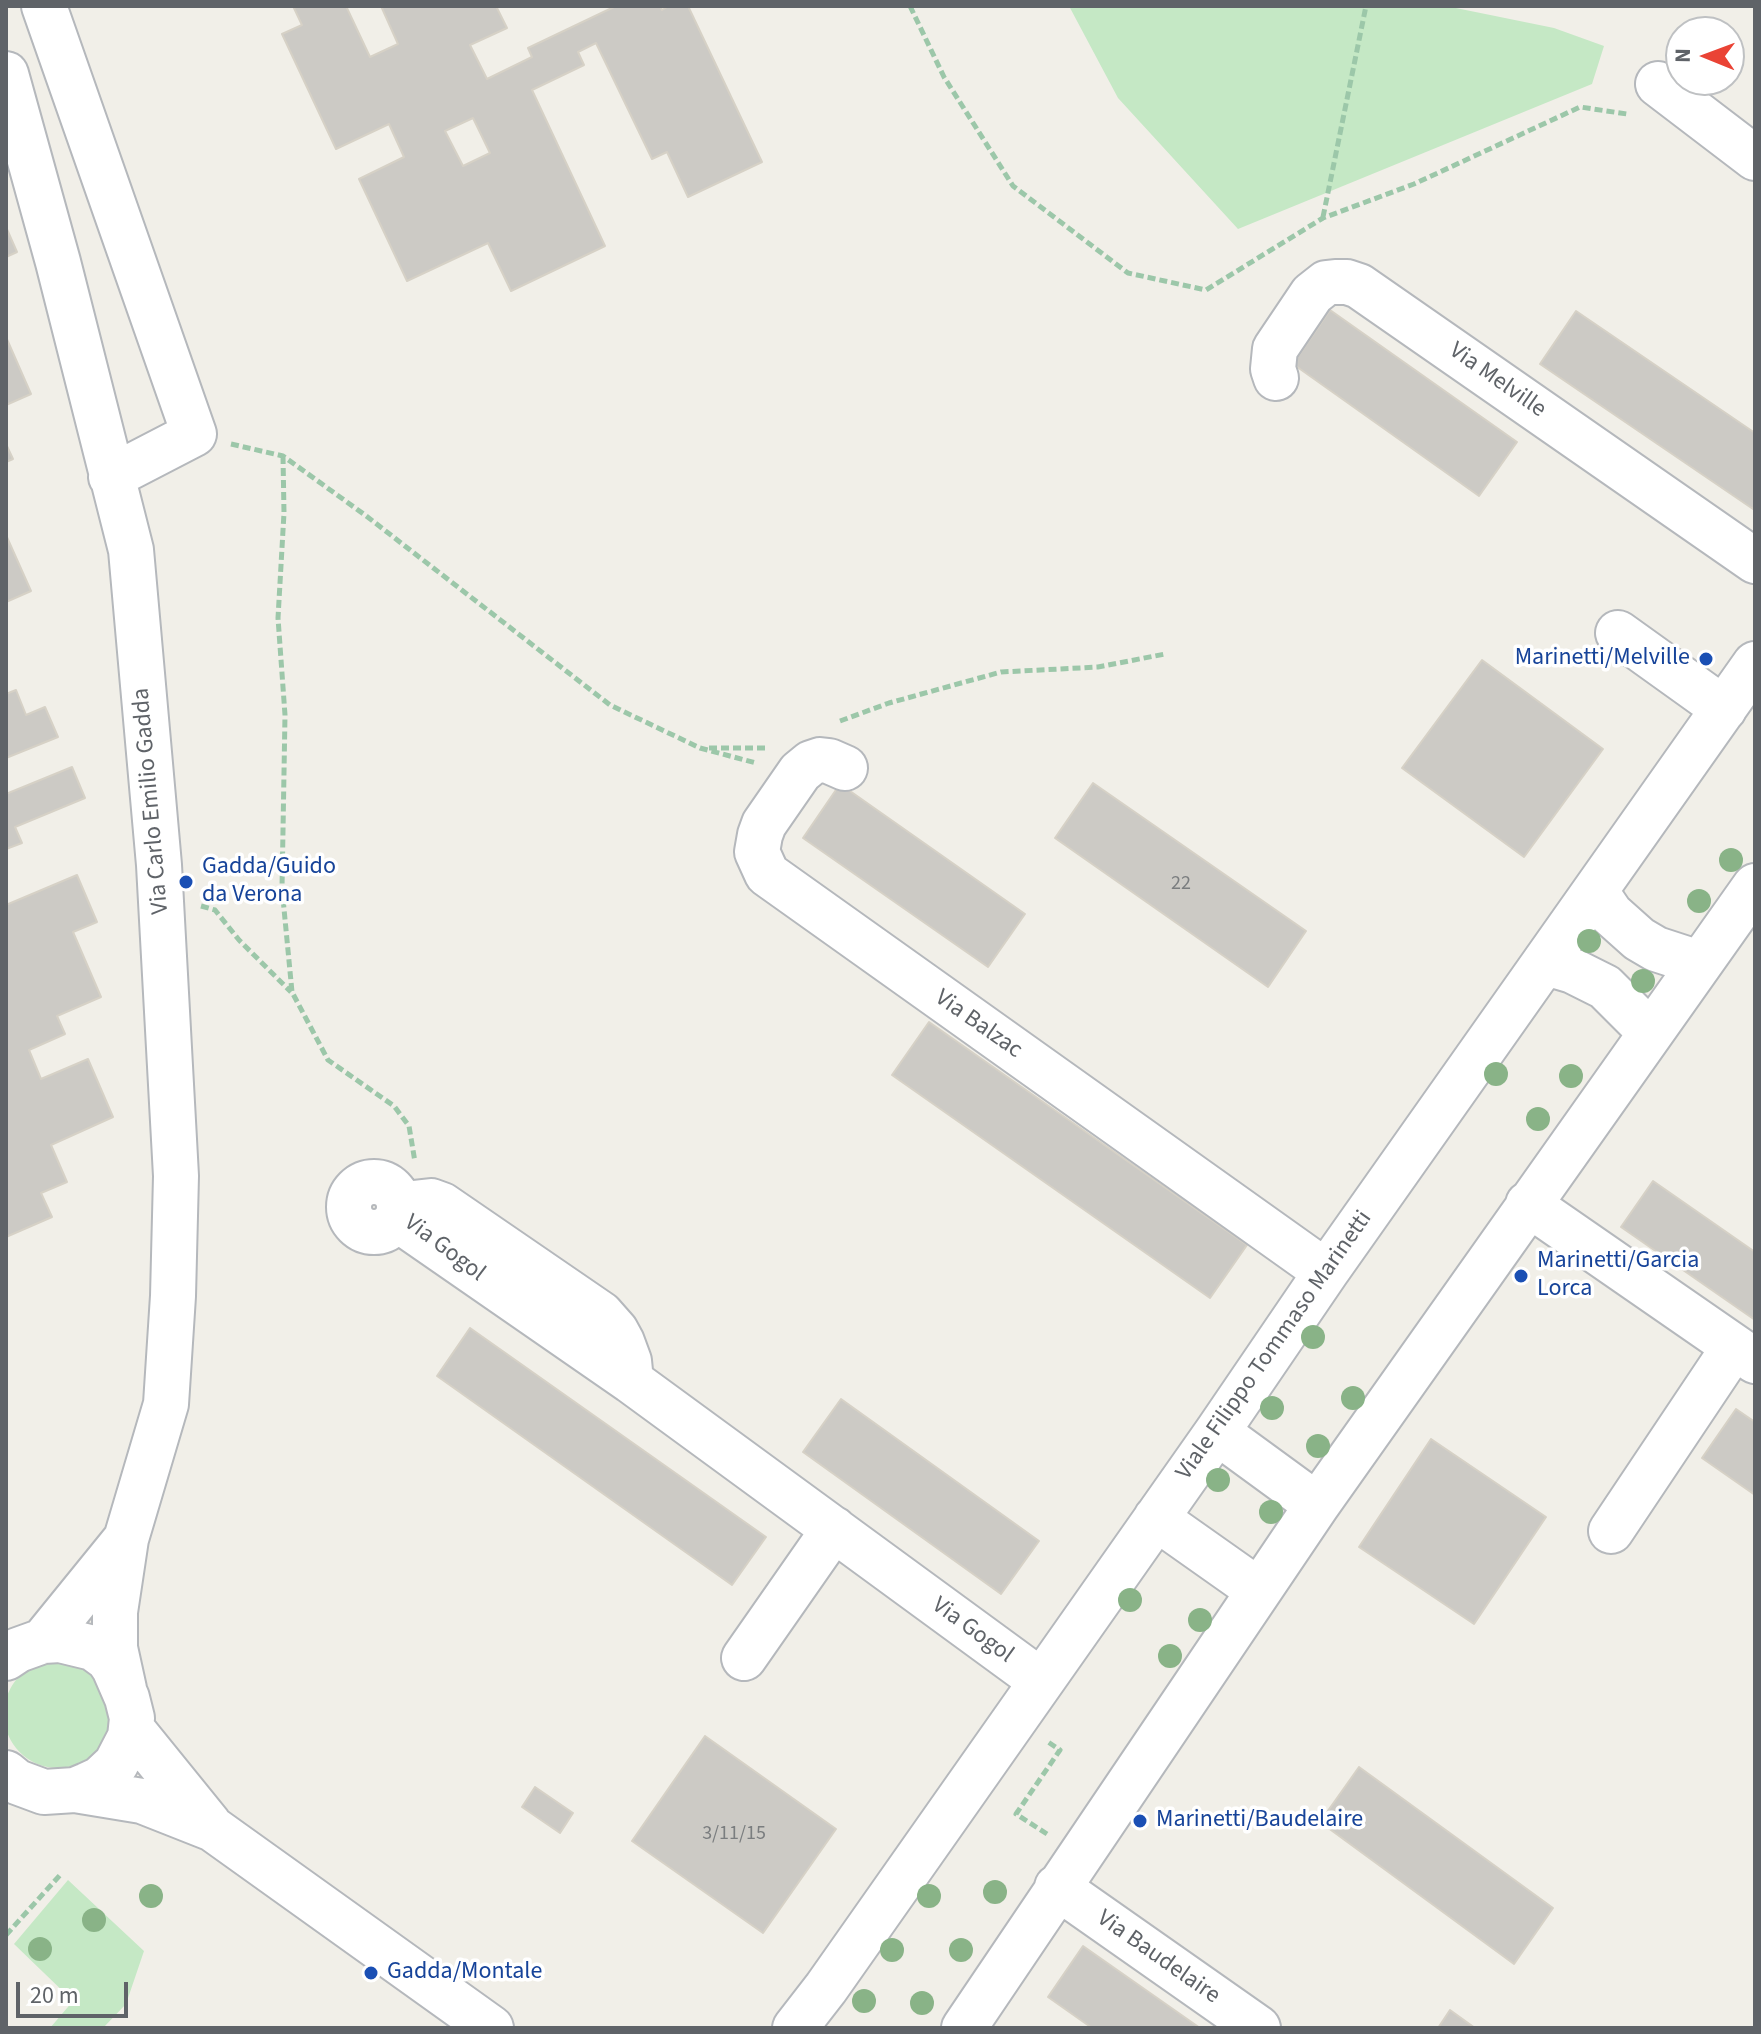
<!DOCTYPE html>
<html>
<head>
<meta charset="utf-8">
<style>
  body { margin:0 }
  #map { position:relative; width:1761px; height:2034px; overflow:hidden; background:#f1efe8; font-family:"Source Sans 3",sans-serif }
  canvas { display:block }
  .frame { position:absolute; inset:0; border:8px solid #5f6368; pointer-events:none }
  .north { position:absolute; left:1665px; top:16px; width:80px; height:80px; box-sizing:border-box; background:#fff; border:2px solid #bfc1c3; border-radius:50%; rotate:271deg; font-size:22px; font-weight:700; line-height:32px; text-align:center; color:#5f6368 }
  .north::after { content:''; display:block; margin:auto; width:28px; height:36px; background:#ea4335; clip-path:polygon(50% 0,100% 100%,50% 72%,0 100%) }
  .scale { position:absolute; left:16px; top:1982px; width:112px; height:36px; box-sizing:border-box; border:4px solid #5f6368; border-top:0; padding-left:10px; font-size:24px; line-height:28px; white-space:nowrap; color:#5f6368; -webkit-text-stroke:6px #fff; paint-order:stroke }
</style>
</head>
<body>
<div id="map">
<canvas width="1761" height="2034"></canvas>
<div class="frame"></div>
<div class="north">N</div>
<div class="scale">20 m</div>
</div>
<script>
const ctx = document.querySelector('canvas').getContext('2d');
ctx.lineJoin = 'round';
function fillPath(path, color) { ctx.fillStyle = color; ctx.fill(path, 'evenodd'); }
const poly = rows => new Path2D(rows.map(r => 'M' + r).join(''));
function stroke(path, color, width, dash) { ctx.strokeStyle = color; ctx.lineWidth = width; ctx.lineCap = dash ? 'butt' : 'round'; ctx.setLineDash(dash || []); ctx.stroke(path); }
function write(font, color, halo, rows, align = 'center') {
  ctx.font = font + ' "Source Sans 3",sans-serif'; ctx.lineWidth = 7; ctx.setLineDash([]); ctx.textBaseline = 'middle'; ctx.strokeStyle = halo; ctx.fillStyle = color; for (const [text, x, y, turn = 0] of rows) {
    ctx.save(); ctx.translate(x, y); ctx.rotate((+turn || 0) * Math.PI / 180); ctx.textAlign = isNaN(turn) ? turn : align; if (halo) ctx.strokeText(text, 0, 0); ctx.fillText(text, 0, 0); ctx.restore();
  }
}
fillPath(poly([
  [1069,6,1446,6,1554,28,1604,46,1592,84,1238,229,1118,98],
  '4 1714a54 54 0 1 1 108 0a54 54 0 1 1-108 0Z',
  [68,1880,144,1951,126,2004,103,2028,50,2028,73,2001,14,1944]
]), '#c5e8c5');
const building = poly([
  [293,6,346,6,370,57,398,44,381,6,496,6,507,28,470,45,487,79,532,57,528,48,616,6,660,6,662,10,669,6,688,6,762,162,688,197,667,152,652,159,596,43,578,52,584,65,532,90,605,246,511,291,488,243,407,281,359,179,404,157,389,124,336,149,282,34,302,25,293,6],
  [473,118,490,153,463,166,445,131,473,118],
  [6,227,17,252,6,257,6,227],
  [1330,310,1517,442,1479,496,1293,364,1330,310],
  [1576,311,1755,433,1755,505,1753,509,1540,364,1576,311],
  [6,337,31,394,6,405,6,337],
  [6,444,13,459,6,462,6,444],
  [6,535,31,591,6,602,6,535],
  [1482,660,1603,749,1524,857,1402,768,1482,660],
  [16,690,26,715,45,707,58,737,6,758,6,694,16,690],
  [72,767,85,798,15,827,22,843,6,849,6,794,72,767],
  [1093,783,1306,931,1268,987,1055,838,1093,783],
  [840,784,1025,914,988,967,803,838,840,784],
  [77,875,97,922,73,932,101,997,57,1016,65,1034,29,1050,41,1079,88,1059,113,1117,51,1145,67,1182,41,1193,52,1217,6,1237,6,905,77,875],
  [929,1022,1247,1245,1210,1298,892,1075,929,1022],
  [1653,1181,1755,1252,1755,1320,1621,1227,1653,1181],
  [470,1328,766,1537,732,1585,437,1376,470,1328],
  [841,1399,1039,1541,1001,1594,803,1452,841,1399],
  [1736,1409,1755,1422,1755,1495,1702,1458,1736,1409],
  [1431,1439,1546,1517,1474,1624,1359,1547,1431,1439],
  [705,1736,836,1829,763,1933,632,1841,705,1736],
  [1359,1767,1553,1908,1514,1964,1320,1822,1359,1767],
  [535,1787,573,1813,560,1833,522,1807,535,1787],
  [1083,1946,1200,2028,1092,2028,1048,1997,1083,1946],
  [1450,2010,1475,2028,1438,2028,1450,2010]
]);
fillPath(building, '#cccac5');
stroke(building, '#d6d1c6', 2);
const minor = poly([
  [44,6,194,434,111,477],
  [6,74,58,262,131,550,159,865,176,1176,173,1296,166,1404,126,1539,115,1612,115,1648,124,1689],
  [1658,84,1755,158],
  [1276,378,1273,369,1275,349,1312,294,1326,283,1335,282,1347,282,1359,286,1755,561],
  [1618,633,1724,709],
  [845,768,829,761,820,760,811,763,800,772,764,824,760,835,757,852,767,874,1326,1272],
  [1596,892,1611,914,1639,939,1656,949,1699,963],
  [1546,963,1573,971,1605,987,1650,1032],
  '349 1207a25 25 0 1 1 50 0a25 25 0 1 1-50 0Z',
  [1528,1204,1755,1361],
  [631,1381,629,1361,622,1342,616,1331,601,1314,442,1205,431,1201,413,1203,397,1219,631,1381,1041,1681],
  [1217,1432,1317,1505],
  [1156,1518,1258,1590],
  [1611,1531,1734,1347],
  [43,1641,125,1540],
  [6,1658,18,1650,43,1641,60,1640,93,1648,108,1659,114,1668,127,1698,132,1718,130,1737,116,1764,100,1779,87,1785,75,1790,44,1792,17,1782,6,1773],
  [744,1658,834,1529],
  [132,1729,209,1824],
  [75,1790,142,1801,213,1829,491,2028],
  [1057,1887,1258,2028],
  [795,2028,826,1988,1217,1432,1326,1272,1755,664],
  [964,2028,1317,1505,1755,886]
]);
stroke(minor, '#b5b8bc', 48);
stroke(poly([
  [910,6,944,77,1013,186,1128,273,1206,290,1323,218,1414,184,1580,107,1627,114,1629,112],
  [1323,217,1366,6],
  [231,444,283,456,365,515,610,705,700,748,756,763],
  [283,456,284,513,278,618,285,715,282,888,292,992,328,1060,394,1106,409,1126,415,1162],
  [840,721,889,703,1001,672,1098,667,1165,654],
  [709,748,767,748],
  [201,906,215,910,239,940,291,992],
  [1047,1834,1016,1814,1060,1750,1048,1742],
  [6,1935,61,1874]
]), '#9cc7a9', 5, [8, 4]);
stroke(minor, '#fff', 44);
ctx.fillStyle = '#89b387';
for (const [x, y] of [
  [1731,860],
  [1699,901],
  [1589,941],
  [1643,981],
  [1496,1074],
  [1571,1076],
  [1538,1119],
  [1313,1337],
  [1353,1398],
  [1272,1408],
  [1318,1446],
  [1218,1480],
  [1271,1512],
  [1130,1600],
  [1200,1620],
  [1170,1656],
  [995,1892],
  [151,1896],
  [929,1896],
  [94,1920],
  [40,1949],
  [892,1950],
  [961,1950],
  [864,2001],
  [922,2003]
]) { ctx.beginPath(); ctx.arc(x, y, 12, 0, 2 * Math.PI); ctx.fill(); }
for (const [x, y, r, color] of [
  [1706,659,8,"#1a4fb4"],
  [186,882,8,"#1a4fb4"],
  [1521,1276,8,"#1a4fb4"],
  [1140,1821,8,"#1a4fb4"],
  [371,1973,8,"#1a4fb4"]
]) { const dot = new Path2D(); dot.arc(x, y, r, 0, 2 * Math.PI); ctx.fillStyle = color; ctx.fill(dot); stroke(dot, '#fff', 3); }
write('20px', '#7a7d7f', null, [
  ["22",1181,885],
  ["3/11/15",734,1835]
]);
write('24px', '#5f6368', '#fff', [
  ["Via Melville",1497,381,35],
  ["Via Carlo Emilio Gadda",152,801,-95],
  ["Via Balzac",978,1025,35],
  ["Via Gogol",444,1249,37],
  ["Viale Filippo Tommaso Marinetti",1275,1346,-55],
  ["Via Gogol",972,1631,36],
  ["Via Baudelaire",1158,1958,35]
]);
write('24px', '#164399', '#fff', [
  ["Marinetti/Melville",1690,659,"right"],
  ["Gadda/Guido",202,868],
  ["da Verona",202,896],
  ["Marinetti/Garcia",1537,1262],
  ["Lorca",1537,1290],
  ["Marinetti/Baudelaire",1156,1821],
  ["Gadda/Montale",387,1973]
], 'left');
</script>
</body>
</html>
